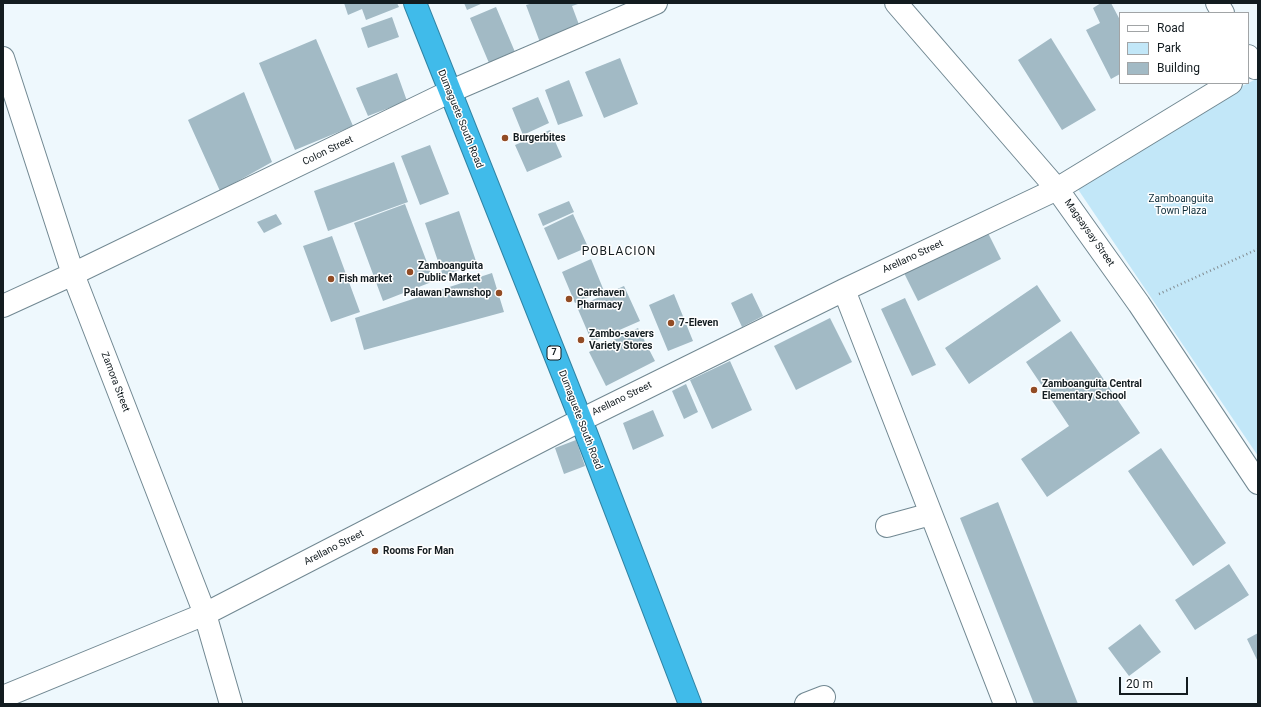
<!DOCTYPE html>
<html>
<head>
<meta charset="utf-8">
<style>
  body { margin:0 }
  #map { position:relative; width:1261px; height:707px; overflow:hidden; background:#eef8fd; font-family:Roboto,sans-serif }
  canvas { display:block }
  .frame { position:absolute; inset:0; border:4px solid #131c20; pointer-events:none }
  .legend { position:absolute; left:1119px; top:12px; width:130px; height:72px; box-sizing:border-box; background:#fff; border:1px solid #a1a4a6; margin:0; padding:5px 7px; list-style:none; font-size:12px; color:#131c20 }
  .legend li { display:flex; align-items:center; gap:8px; height:20px }
  .legend b { width:20px; border:1px solid #a1a4a6 }
  .scale { position:absolute; left:1119px; top:677px; width:69px; height:18px; box-sizing:border-box; border:2px solid #131c20; border-top:0; padding-left:5px; font-size:12px; line-height:14px; white-space:nowrap; color:#131c20; -webkit-text-stroke:3px #fff; paint-order:stroke }
</style>
</head>
<body>
<div id="map">
<canvas width="1261" height="707"></canvas>
<div class="frame"></div>
<ul class="legend">
<li><b style="height:5px;background:#fff"></b>Road</li>
<li><b style="height:11px;background:#c2e7f8"></b>Park</li>
<li><b style="height:11px;background:#a2bac5"></b>Building</li>
</ul>
<div class="scale">20 m</div>
</div>
<script>
const ctx = document.querySelector('canvas').getContext('2d');
ctx.lineJoin = 'round';
function fillPath(path, color) { ctx.fillStyle = color; ctx.fill(path, 'evenodd'); }
const poly = rows => new Path2D(rows.map(r => 'M' + r).join(''));
function stroke(path, color, width, dash) { ctx.strokeStyle = color; ctx.lineWidth = width; ctx.lineCap = dash ? 'butt' : 'round'; ctx.setLineDash(dash || []); ctx.stroke(path); }
function write(font, color, halo, rows, align = 'center') {
  ctx.font = font + ' Roboto,sans-serif'; ctx.lineWidth = 3; ctx.setLineDash([]); ctx.textBaseline = 'middle'; ctx.strokeStyle = halo; ctx.fillStyle = color; for (const [text, x, y, turn = 0] of rows) {
    ctx.save(); ctx.translate(x, y); ctx.rotate((+turn || 0) * Math.PI / 180); ctx.textAlign = isNaN(turn) ? turn : align; if (halo) ctx.strokeText(text, 0, 0); ctx.fillText(text, 0, 0); ctx.restore();
  }
}
fillPath(poly([
  [1258,78,1258,456,1069,176]
]), '#c2e7f8');
fillPath(poly([
  [344,3,397,3,399,7,366,20,362,9,348,15],
  [464,3,483,3,467,10],
  [533,3,581,3,572,6,581,30,541,45,526,5],
  [1101,3,1111,3,1120,20,1120,74,1111,79,1086,30,1100,23,1093,8],
  [496,7,515,52,489,63,470,18],
  [392,17,399,37,368,48,361,28],
  [1051,38,1096,110,1062,130,1018,60],
  [316,39,353,126,295,150,259,63],
  [620,58,638,104,604,118,585,72],
  [397,73,407,101,368,116,356,88],
  [569,80,583,116,558,125,545,90],
  [244,92,272,162,220,191,188,120],
  [538,97,549,123,523,135,512,108],
  [550,130,562,157,527,172,515,145],
  [430,145,449,194,420,205,401,156],
  [394,162,408,202,328,231,314,191],
  [569,201,574,212,543,226,538,214],
  [405,204,434,281,383,301,354,223],
  [459,211,477,264,443,276,425,223],
  [276,214,282,224,264,233,257,222],
  [573,214,588,247,558,260,544,228],
  [984,225,1001,259,918,301,901,267],
  [332,236,360,312,331,322,303,246],
  [591,259,604,291,575,303,562,272],
  [492,273,504,312,364,350,355,318],
  [1037,285,1061,321,969,384,945,348],
  [624,286,640,321,592,342,577,307],
  [752,293,763,316,742,327,731,303],
  [674,294,693,341,668,351,649,305],
  [905,298,936,365,912,376,881,309],
  [830,318,852,362,796,390,774,346],
  [638,328,655,361,606,386,589,352],
  [1071,331,1140,433,1047,497,1021,459,1069,426,1026,362],
  [730,361,752,410,712,429,690,380],
  [686,384,698,412,684,419,672,391],
  [653,410,664,436,633,450,623,423],
  [576,440,585,466,564,474,555,448],
  [1161,448,1226,543,1193,566,1128,471],
  [998,502,1078,704,1034,704,960,518],
  [1229,564,1249,595,1195,630,1175,600],
  [1140,624,1161,652,1129,676,1108,648],
  [1258,633,1258,662,1247,639]
]), '#a2bac5');
const minor = poly([
  [896,3,1057,189,1139,304,1258,483],
  [1217,3,1223,13],
  [1248,56,1255,68],
  [3,58,73,274,205,614,231,704],
  [844,290,1005,704],
  [3,306,73,274,449,92,656,3],
  [887,526,931,514],
  [3,697,205,614,581,420,844,290,1057,189,1231,83],
  [806,704,824,697]
]);
const highway = poly([
  [415,3,581,420,690,704]
]);
stroke(minor, '#718892', 24);
stroke(highway, '#3083a3', 24);
stroke(poly([
  [1159,294,1258,249]
]), '#838c91', 2.5, [1, 3]);
stroke(minor, '#fff', 22);
stroke(highway, '#40bbea', 22);
for (const [x, y, r, color] of [
  [505,138,4,"#924c25"],
  [410,272,4,"#924c25"],
  [331,279,4,"#924c25"],
  [499,293,4,"#924c25"],
  [569,299,4,"#924c25"],
  [671,323,4,"#924c25"],
  [581,340,4,"#924c25"],
  [1034,390,4,"#924c25"],
  [375,551,4,"#924c25"]
]) { const dot = new Path2D(); dot.arc(x, y, r, 0, 2 * Math.PI); ctx.fillStyle = color; ctx.fill(dot); stroke(dot, '#fff', 1.5); }
for (const [x, y, w] of [
  [554,353,14]
]) { const box = new Path2D(); box.roundRect(x - w / 2, y - 7, w, 14, 3); ctx.fillStyle = '#fff'; ctx.fill(box); stroke(box, '#131c20', 1); }
write('bold 9px', '#131c20', null, [
  ["7",554,353]
]);
write('10px', '#131c20', '#fff', [
  ["Dumaguete South Road",460,119,68],
  ["Colon Street",328,151,-26],
  ["Magsaysay Street",1089,233,55],
  ["Arellano Street",913,257,-25],
  ["Zamora Street",115,382,69],
  ["Arellano Street",622,399,-26],
  ["Dumaguete South Road",580,420,69],
  ["Arellano Street",334,548,-27]
]);
write('bold 10px', '#131c20', '#fff', [
  ["Burgerbites",513,138],
  ["Zamboanguita",418,266],
  ["Public Market",418,278],
  ["Fish market",339,279],
  ["Palawan Pawnshop",491,293,"right"],
  ["Carehaven",577,293],
  ["Pharmacy",577,305],
  ["7-Eleven",679,323],
  ["Zambo-savers",589,334],
  ["Variety Stores",589,346],
  ["Zamboanguita Central",1042,384],
  ["Elementary School",1042,396],
  ["Rooms For Man",383,551]
], 'left');
write('10px', '#0d2d3a', '#fff', [
  ["Zamboanguita",1181,199],
  ["Town Plaza",1181,211]
]);
ctx.letterSpacing = '1px';
write('12px', '#131c20', '#fff', [
  ["POBLACION",619,252]
]);
ctx.letterSpacing = '0px';
</script>
</body>
</html>
